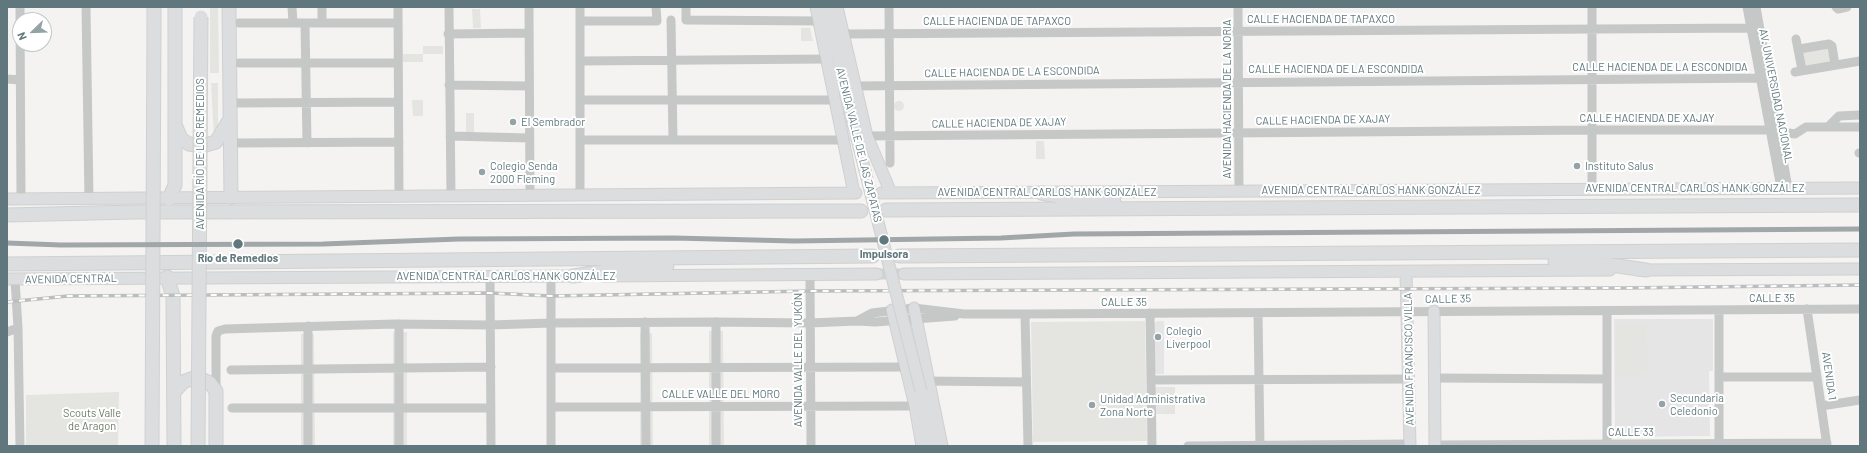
<!DOCTYPE html>
<html>
<head>
<meta charset="utf-8">
<style>
  body { margin:0 }
  #map { position:relative; width:1867px; height:453px; overflow:hidden; background:#f4f3f2; font-family:Barlow,sans-serif }
  canvas { display:block }
  .frame { position:absolute; inset:0; border:8px solid #60787d; pointer-events:none }
  .north { position:absolute; left:12px; top:12px; width:40px; height:40px; box-sizing:border-box; background:#fff; border:1px solid #bfc9cb; border-radius:50%; rotate:247deg; font-size:11px; font-weight:700; line-height:16px; text-align:center; color:#60787d }
  .north::after { content:''; display:block; margin:auto; width:14px; height:18px; background:#94a3a6; clip-path:polygon(50% 0,100% 100%,50% 72%,0 100%) }
</style>
</head>
<body>
<div id="map">
<canvas width="1867" height="453"></canvas>
<div class="frame"></div>
<div class="north">N</div>
</div>
<script>
const ctx = document.querySelector('canvas').getContext('2d');
ctx.lineJoin = 'round';
function fillPath(path, color) { ctx.fillStyle = color; ctx.fill(path, 'evenodd'); }
const poly = rows => new Path2D(rows.map(r => 'M' + r).join(''));
function stroke(path, color, width, dash) { ctx.strokeStyle = color; ctx.lineWidth = width; ctx.lineCap = dash ? 'butt' : 'round'; ctx.setLineDash(dash || []); ctx.stroke(path); }
function write(font, color, halo, rows, align = 'center') {
  ctx.font = font + ' Barlow,sans-serif'; ctx.lineWidth = 4; ctx.setLineDash([]); ctx.textBaseline = 'middle'; ctx.strokeStyle = halo; ctx.fillStyle = color; for (const [text, x, y, turn = 0] of rows) {
    ctx.save(); ctx.translate(x, y); ctx.rotate((+turn || 0) * Math.PI / 180); ctx.textAlign = isNaN(turn) ? turn : align; if (halo) ctx.strokeText(text, 0, 0); ctx.fillText(text, 0, 0); ctx.restore();
  }
}
fillPath(poly([
  [1614,319,1713,319,1713,371,1709,371,1710,436,1615,437],
  [1157,321,1164,321,1164,374,1157,374,1153,370,1153,325],
  [1156,387,1164,387,1164,414,1154,414,1153,390]
]), '#e4e5e4');
fillPath(poly([
  [210,7,218,7,219,73,210,73],
  [472,9,480,9,481,28,473,28],
  [801,28,810,28,813,41,801,41],
  [423,46,443,46,443,54,423,54,423,62,403,62,403,54,423,54],
  [1829,47,1832,62,1805,68,1802,51],
  [211,83,218,83,218,129,214,138],
  [412,100,423,100,423,116,413,116],
  '894 106a5 5 0 1 1 10 0a5 5 0 1 1-10 0Z',
  [466,113,474,113,474,132,466,132],
  [1036,141,1044,141,1045,159,1036,159],
  [1145,321,1147,441,1033,442,1031,322],
  [1645,325,1646,341,1616,341,1616,326],
  [709,331,723,331,724,446,709,446],
  [393,332,407,332,407,446,393,446],
  [640,333,652,333,653,446,640,446],
  [301,334,314,334,315,446,301,446],
  [1646,341,1647,374,1617,375,1616,342],
  [1164,387,1175,387,1175,414,1164,414],
  [119,392,118,446,26,446,26,395]
]), '#e4e5e0');
stroke(poly([
  [877,274,904,274]
]), '#cfd4d5', 11, [11, 5.5]);
const major = poly([
  [816,7,854,193],
  [827,7,845,92],
  [837,7,867,136,891,193],
  [881,193,1860,188],
  [7,199,856,193],
  [1637,270,1860,269],
  [1406,272,1410,446],
  [904,274,1610,270],
  [604,276,877,274],
  [7,279,580,276],
  [914,308,942,446],
  [892,310,915,406,922,446],
  [1434,311,1435,446],
  [921,391,932,446]
]);
const highway = poly([
  [229,7,231,197],
  [154,26,154,7],
  [176,127,181,139,189,144,202,146,216,142,228,122],
  [1041,193,1076,199,1114,201],
  [169,199,175,185,175,7],
  [886,210,1860,205],
  [7,215,135,212,861,211],
  [899,256,1860,250],
  [1555,261,1604,264,1646,270],
  [7,264,873,256],
  [573,276,628,268,667,266],
  [167,277,173,296,174,446],
  [175,391,183,382,196,377,210,383,216,391,216,446]
]);
stroke(major, '#d0d0d0', 13);
stroke(highway, '#d0d0d0', 15);
stroke(poly([
  [20,7,21,199],
  [86,7,89,199],
  [292,7,293,23],
  [322,7,322,23],
  [398,7,399,196],
  [449,7,451,196],
  [529,7,530,195],
  [580,7,580,194],
  [686,7,686,20,819,21],
  [889,7,890,163],
  [1238,7,1239,191],
  [1592,7,1592,188],
  [1747,7,1781,188],
  [1756,7,1788,188],
  [1836,7,1838,9,1847,7],
  [671,20,673,140],
  [580,21,657,21,656,7],
  [239,23,398,23],
  [305,23,307,143],
  [448,34,529,33],
  [843,34,1751,28],
  [1796,39,1802,70],
  [1799,49,1829,44,1832,46,1835,65],
  [580,61,827,59],
  [239,63,398,63],
  [1795,72,1860,61],
  [7,79,20,80],
  [449,85,528,86],
  [855,86,1769,78],
  [580,100,836,100],
  [236,103,398,102],
  [1829,126,1839,116,1860,115],
  [450,136,529,138],
  [867,136,1592,130,1770,130,1795,134,1806,127,1860,127],
  [580,140,845,140],
  [237,143,399,142],
  [1859,153,1860,153],
  [810,275,811,446],
  [490,276,491,446],
  [551,277,551,446],
  [15,279,18,328,20,446],
  [1807,309,1827,446],
  [1719,310,1719,444],
  [1607,311,1607,444],
  [1150,313,1152,446],
  [1025,314,1028,446],
  [1258,314,1260,446],
  [857,321,872,313,914,308,964,314,1025,314,1860,309],
  [645,322,646,446],
  [716,322,716,446],
  [399,324,399,446],
  [308,326,308,446],
  [7,332,18,328],
  [551,368,912,367],
  [231,370,491,367],
  [1719,377,1817,377],
  [1435,378,1607,379],
  [1151,380,1410,379],
  [923,381,1026,382],
  [216,391,216,336,218,331,225,329,394,324,490,325,551,323,716,322,810,323,857,321,875,322,955,316],
  [1821,406,1860,400],
  [551,407,915,406],
  [232,408,491,408],
  [1435,445,1827,443],
  [1188,446,1410,444]
]), '#c6c8c8', 9);
stroke(major, '#dcddde', 11);
stroke(highway, '#dcddde', 13);
const rail = poly([
  [7,302,68,296,490,293,551,296,810,291,1624,288,1860,285]
]);
stroke(rail, '#bcbebe', 3.5);
stroke(rail, '#fff', 2, [6]);
const majorBridge = poly([
  [845,92,921,391]
]);
const highwayBridge = poly([
  [152,446,154,26],
  [198,446,201,17]
]);
stroke(majorBridge, '#d0d0d0', 13, []);
stroke(highwayBridge, '#d0d0d0', 15, []);
stroke(majorBridge, '#dcddde', 11);
stroke(highwayBridge, '#dcddde', 13);
stroke(poly([
  [7,243,61,245,323,244,459,239,674,238,794,241,1001,238,1074,234,1860,229]
]), '#a1a7a8', 5);
for (const [x, y, r, color] of [
  [513,122,4,"#94a3a6"],
  [1577,166,4,"#94a3a6"],
  [482,172,4,"#94a3a6"],
  [884,240,5.5,"#60787d"],
  [238,244,5.5,"#60787d"],
  [1158,337,4,"#94a3a6"],
  [1662,404,4,"#94a3a6"],
  [1092,405,4,"#94a3a6"]
]) { const dot = new Path2D(); dot.arc(x, y, r, 0, 2 * Math.PI); ctx.fillStyle = color; ctx.fill(dot); stroke(dot, '#fff', 1.5); }
write('11px', '#60787d', '#fff', [
  ["CALLE HACIENDA DE TAPAXCO",1321,19],
  ["CALLE HACIENDA DE TAPAXCO",997,21],
  ["CALLE HACIENDA DE LA ESCONDIDA",1660,67],
  ["CALLE HACIENDA DE LA ESCONDIDA",1336,69],
  ["CALLE HACIENDA DE LA ESCONDIDA",1012,72,-1],
  ["AV. UNIVERSIDAD NACIONAL",1776,96,79],
  ["AVENIDA HACIENDA DE LA NORIA",1227,99,-90],
  ["CALLE HACIENDA DE XAJAY",1647,118],
  ["CALLE HACIENDA DE XAJAY",1323,120,-1],
  ["CALLE HACIENDA DE XAJAY",999,123,-1],
  ["AVENIDA VALLE DE LAS ZAPATAS",859,145,76],
  ["AVENIDA RÍO DE LOS REMEDIOS",200,154,-90],
  ["AVENIDA CENTRAL CARLOS HANK GONZÁLEZ",1695,188],
  ["AVENIDA CENTRAL CARLOS HANK GONZÁLEZ",1371,190],
  ["AVENIDA CENTRAL CARLOS HANK GONZÁLEZ",1047,192],
  ["AVENIDA CENTRAL CARLOS HANK GONZÁLEZ",506,276],
  ["AVENIDA CENTRAL",71,279,-1],
  ["CALLE 35",1772,298],
  ["CALLE 35",1448,299,-1],
  ["CALLE 35",1124,302],
  ["AVENIDA FRANCISCO VILLA",1409,359,-91],
  ["AVENIDA VALLE DEL YUKÓN",798,360,-90],
  ["AVENIDA 1",1829,376,82],
  ["CALLE VALLE DEL MORO",721,394],
  ["CALLE 33",1631,432]
]);
write('11px', '#60787d', '#fff', [
  ["El Sembrador",521,122],
  ["Colegio Senda",490,166],
  ["2000 Fleming",490,179],
  ["Instituto Salus",1585,166],
  ["Colegio",1166,331],
  ["Liverpool",1166,344],
  ["Secundaria",1670,398],
  ["Celedonio",1670,411],
  ["Unidad Administrativa",1100,399],
  ["Zona Norte",1100,412]
], 'left');
write('bold 11px', '#60787d', '#fff', [
  ["Impulsora",884,254],
  ["Río de Remedios",238,258]
]);
write('11px', '#6d7a63', '#fff', [
  ["Scouts Valle",92,413],
  ["de Aragon",92,426]
]);
</script>
</body>
</html>
